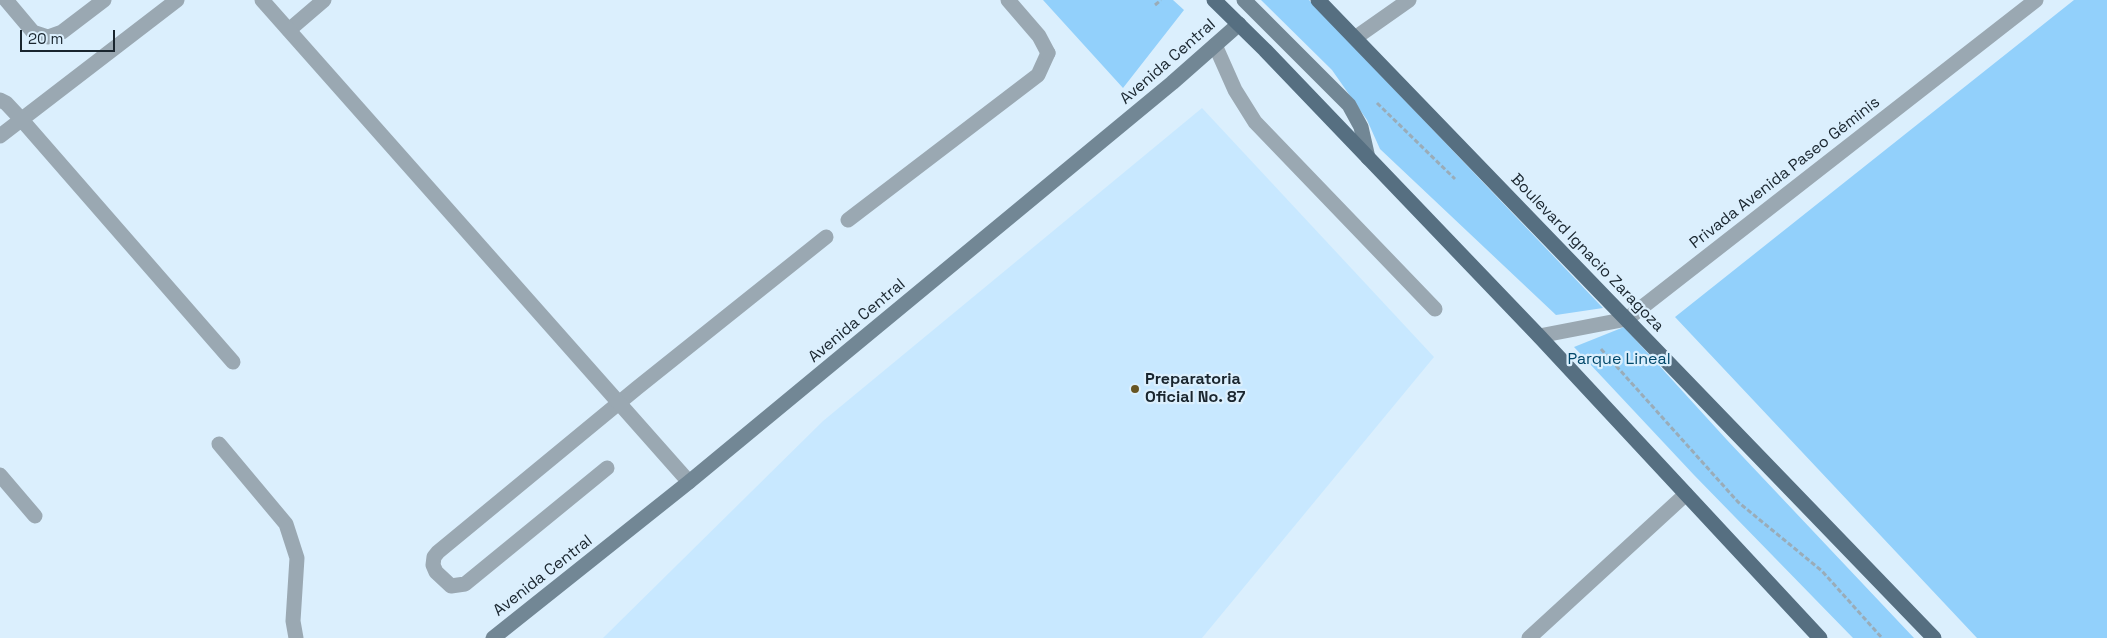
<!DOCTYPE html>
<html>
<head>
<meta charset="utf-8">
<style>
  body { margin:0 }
  #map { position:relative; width:2107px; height:638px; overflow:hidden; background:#dbeffd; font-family:"Space Grotesk",sans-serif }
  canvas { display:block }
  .scale { position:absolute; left:20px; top:30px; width:95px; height:22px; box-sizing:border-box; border:2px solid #19252e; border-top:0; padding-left:6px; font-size:15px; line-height:18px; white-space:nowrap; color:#19252e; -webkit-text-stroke:4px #dbeffd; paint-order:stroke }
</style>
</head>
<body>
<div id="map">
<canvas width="2107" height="638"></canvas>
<div class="scale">20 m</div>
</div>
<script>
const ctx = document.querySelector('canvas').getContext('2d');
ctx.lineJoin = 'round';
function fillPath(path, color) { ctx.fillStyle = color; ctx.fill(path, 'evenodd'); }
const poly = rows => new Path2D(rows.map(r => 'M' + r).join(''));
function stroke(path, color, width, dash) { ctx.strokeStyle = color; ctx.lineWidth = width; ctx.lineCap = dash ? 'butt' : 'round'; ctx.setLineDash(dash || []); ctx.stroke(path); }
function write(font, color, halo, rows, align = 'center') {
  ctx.font = font + ' "Space Grotesk",sans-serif'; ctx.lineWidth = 4.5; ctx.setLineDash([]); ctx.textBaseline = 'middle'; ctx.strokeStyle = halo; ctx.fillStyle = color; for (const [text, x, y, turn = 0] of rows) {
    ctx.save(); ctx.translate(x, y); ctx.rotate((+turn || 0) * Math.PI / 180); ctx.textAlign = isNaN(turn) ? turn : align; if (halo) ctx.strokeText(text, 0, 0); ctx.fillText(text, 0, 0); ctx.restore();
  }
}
fillPath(poly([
  [1202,108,1434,357,1202,638,603,638,823,421]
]), '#c8e8ff');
fillPath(poly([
  [1043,0,1173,0,1184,10,1123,88],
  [1261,0,1309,0,1603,308,1556,315,1380,149,1367,120,1332,70],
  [2074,0,2107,0,2107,638,1977,638,1675,317],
  [1624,327,1727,440,1914,638,1853,638,1694,475,1574,347]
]), '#92d0fb');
stroke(poly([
  [1155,5,1161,0],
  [1377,103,1455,179],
  [1601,349,1738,502,1822,571,1882,638]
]), '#9aacb8', 3, [5, 2.5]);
stroke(poly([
  [289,30,324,0],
  [1355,38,1409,0],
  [1215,45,1235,90,1255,122,1435,309],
  [848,220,1038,75,1048,53],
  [607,468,465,584,451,586,436,572,433,565,434,557,438,552,637,388,826,237]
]), '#9aa8b2', 15);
stroke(poly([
  [6,0,33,32,48,37,62,32,104,0],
  [262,0,689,482],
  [1008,0,1039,36,1048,53],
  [0,100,6,103,21,119,233,362],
  [0,136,177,0],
  [1539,336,1627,319,2036,0],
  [219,444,286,524,297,558,293,621,296,638],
  [0,475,35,516],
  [1529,638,1686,494]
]), '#9aa8b2', 15);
stroke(poly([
  [1244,0,1349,105,1361,127,1368,158],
  [493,638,689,482,1172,83,1239,24]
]), '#728795', 15);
stroke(poly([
  [1214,0,1265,50,1539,336,1820,638],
  [1318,0,1934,638]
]), '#566f81', 15);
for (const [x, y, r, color] of [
  [1135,389,5,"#675523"]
]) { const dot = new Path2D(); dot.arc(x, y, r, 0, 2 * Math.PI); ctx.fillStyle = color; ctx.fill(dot); stroke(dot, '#dbeffd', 2); }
write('16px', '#19252e', '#dbeffd', [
  ["Avenida Central",1168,62,-41],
  ["Privada Avenida Paseo Géminis",1785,173,-38],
  ["Boulevard Ignacio Zaragoza",1587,253,46],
  ["Avenida Central",857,321,-40],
  ["Avenida Central",543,576,-38]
]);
write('16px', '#00476a', '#dbeffd', [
  ["Parque Lineal",1619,360]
]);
write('bold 16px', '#19252e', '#dbeffd', [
  ["Preparatoria",1145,380],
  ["Oficial No. 87",1145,398]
], 'left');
</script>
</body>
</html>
